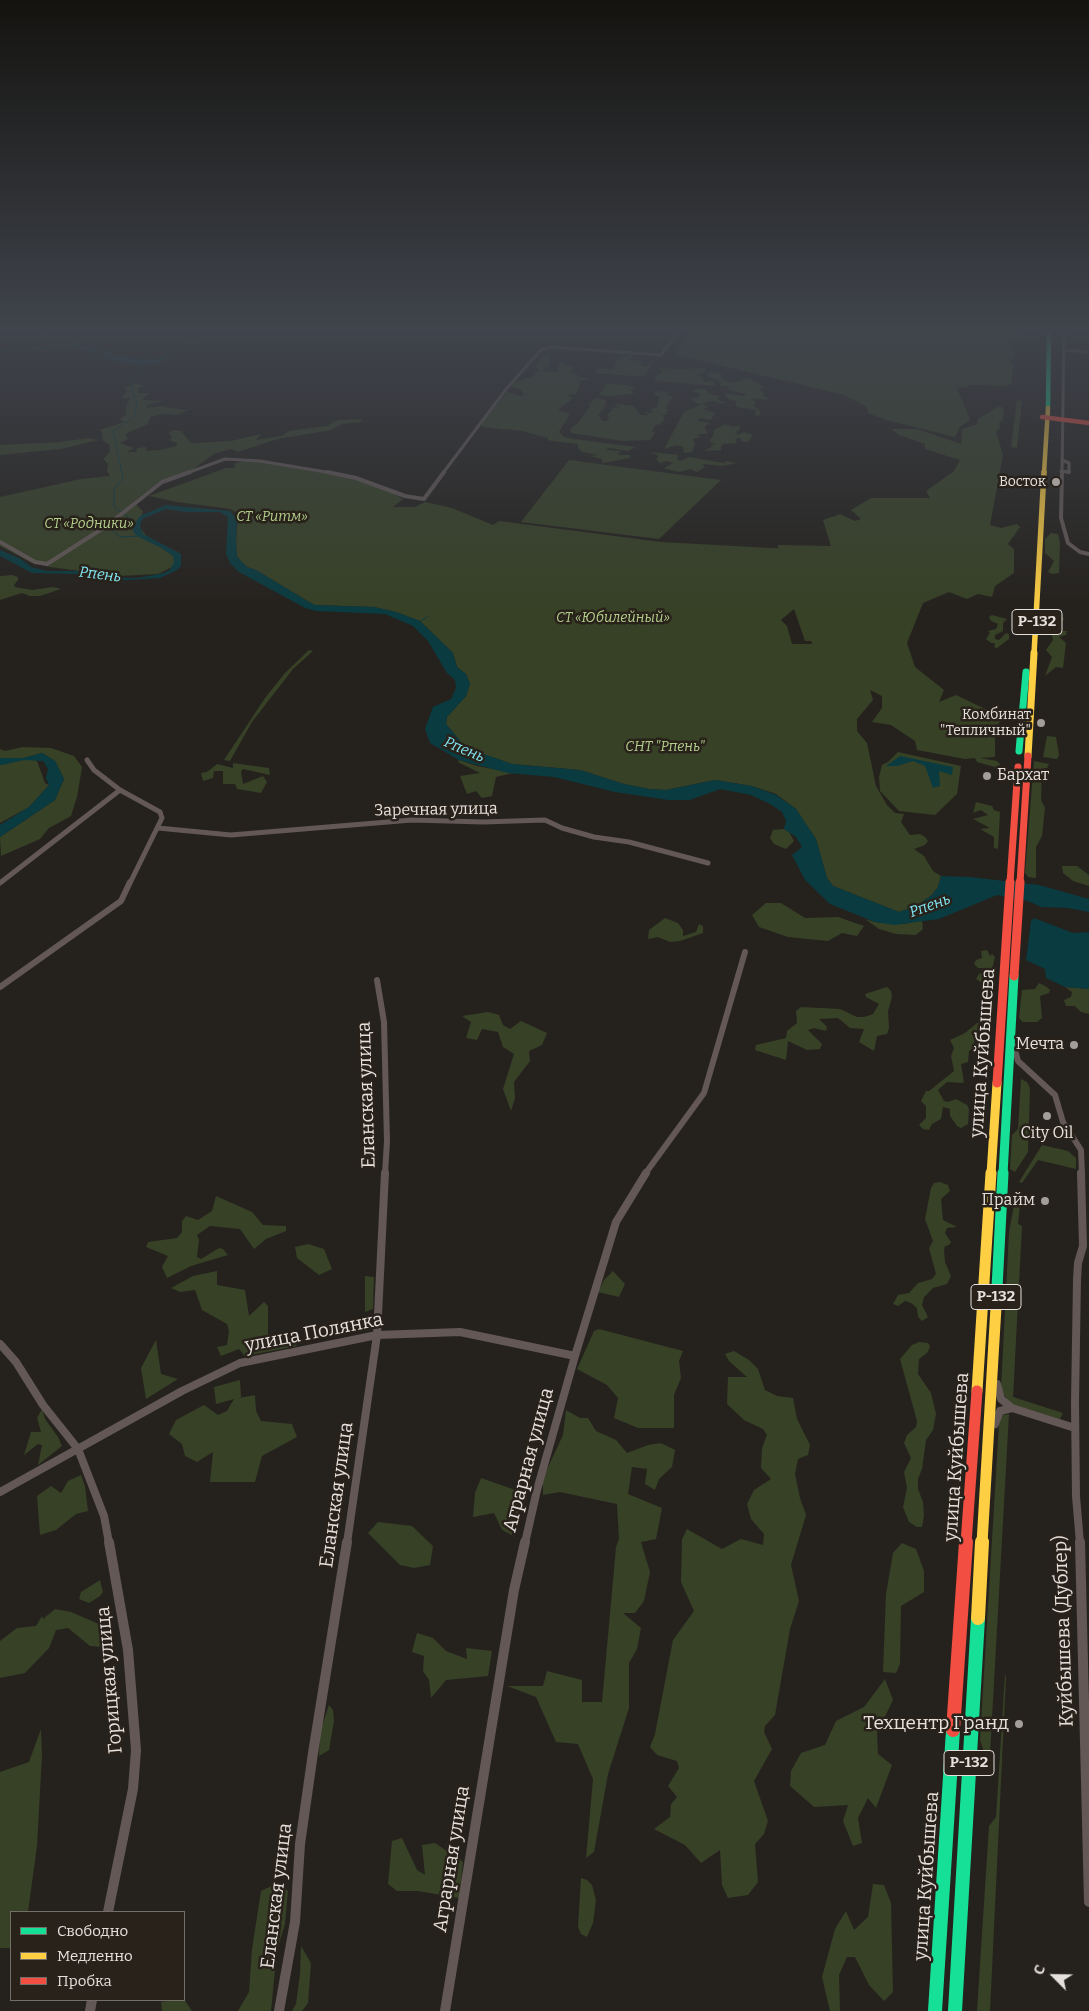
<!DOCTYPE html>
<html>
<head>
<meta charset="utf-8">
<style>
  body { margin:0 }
  #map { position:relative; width:1089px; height:2011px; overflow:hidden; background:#25221e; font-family:Bitter,serif }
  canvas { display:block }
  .legend { position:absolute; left:10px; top:1911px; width:175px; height:90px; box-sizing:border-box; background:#28221b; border:1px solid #746e68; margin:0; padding:6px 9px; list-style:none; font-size:15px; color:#e5e0dc }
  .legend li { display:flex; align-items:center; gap:10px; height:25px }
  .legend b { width:25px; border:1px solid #746e68 }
  .north { position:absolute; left:1029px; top:1951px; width:50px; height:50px; -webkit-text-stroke:4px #28221b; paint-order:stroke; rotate:293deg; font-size:14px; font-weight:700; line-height:20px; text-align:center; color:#e5e0dc }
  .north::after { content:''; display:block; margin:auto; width:18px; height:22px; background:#e5e0dc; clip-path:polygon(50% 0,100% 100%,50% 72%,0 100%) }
</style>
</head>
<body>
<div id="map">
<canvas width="1089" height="2011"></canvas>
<ul class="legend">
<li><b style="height:6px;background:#16e098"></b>Свободно</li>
<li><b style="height:6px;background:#ffcf43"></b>Медленно</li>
<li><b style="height:6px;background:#f24e42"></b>Пробка</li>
</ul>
<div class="north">С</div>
</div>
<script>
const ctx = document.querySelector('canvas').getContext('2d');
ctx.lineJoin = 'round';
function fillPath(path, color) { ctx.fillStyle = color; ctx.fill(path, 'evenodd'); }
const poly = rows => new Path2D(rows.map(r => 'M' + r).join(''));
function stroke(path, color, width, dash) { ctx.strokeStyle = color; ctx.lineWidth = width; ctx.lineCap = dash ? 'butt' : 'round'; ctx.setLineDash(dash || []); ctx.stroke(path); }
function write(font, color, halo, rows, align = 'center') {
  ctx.font = font + ' Bitter,serif'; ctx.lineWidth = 5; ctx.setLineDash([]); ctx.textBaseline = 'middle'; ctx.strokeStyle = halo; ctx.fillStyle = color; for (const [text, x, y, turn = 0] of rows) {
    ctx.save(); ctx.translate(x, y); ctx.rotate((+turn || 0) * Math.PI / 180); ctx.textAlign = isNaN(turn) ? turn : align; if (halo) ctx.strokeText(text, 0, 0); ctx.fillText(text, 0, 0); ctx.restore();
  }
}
fillPath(poly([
  [691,330,1018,330,1018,336,1010,337,1011,348,1015,355,1010,361,1013,366,1012,384,1004,386,971,385,967,387,957,388,970,420,960,427,955,437,886,420,868,413,867,407,844,395,680,356,676,353],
  [631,354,634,355,630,359,642,362,641,366,646,366,655,359,644,377,594,373,598,369,611,369,616,364,615,361],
  [550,356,549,366,542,371,557,372,560,362,574,368,571,371,581,377,590,379,578,381,580,384,576,394,568,395,572,399,558,410,570,414,559,432,564,437,574,439,636,447,628,451,610,448,605,450,620,451,618,455,630,455,630,458,602,463,602,459,590,456,599,455,582,452,578,448,578,444,552,441,548,440,548,438,522,431,482,427,482,423,507,392,524,397,522,390,512,387,512,383,533,376,539,370,535,366,543,357],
  [660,366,670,369,706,368,706,371,696,375,703,377,702,379,705,382,713,381,716,386,655,381,655,377,663,371,659,369],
  [710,372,721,374,723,379,731,383,750,378,765,388,760,389,764,394,762,395,768,398,767,400,752,398,756,402,753,406,758,408,761,415,755,416,756,410,736,407,736,401,728,399,724,393,743,396,747,394,729,390,727,389,729,386,720,386,721,381,707,376],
  [137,383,145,386,138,388,138,393,150,393,142,400,164,401,147,405,146,408,160,406,185,410,193,408,177,415,162,414,150,417,148,424,125,434,128,439,120,443,134,448,127,452,136,452,137,448,146,447,146,451,159,450,177,446,177,443,169,440,172,438,169,433,173,430,181,431,191,443,231,441,261,434,256,440,282,436,288,431,327,426,338,420,361,419,362,422,342,424,331,430,277,439,238,452,231,449,214,454,192,470,159,482,133,502,143,511,139,526,148,538,178,552,174,566,158,574,119,576,50,567,32,563,0,546,0,497,81,479,110,476,107,471,108,464,103,459,110,452,109,444,103,441,102,432,99,430,124,422,119,419,126,415,126,407,130,398,121,398,127,391,124,388],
  [607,383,626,385,636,389,630,390,634,393,632,394,612,396,599,395],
  [697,389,705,389,710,394,719,396,717,399,727,403,721,404,714,401,699,404,690,399,699,397,700,394,692,391],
  [659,391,671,393,666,395,673,396,666,408,669,411,666,411,667,414,662,415,665,419,660,424,656,425,652,431,655,433,650,440,623,441,571,433,571,428,579,422,590,406,589,404,596,398,606,400,604,409,598,415,603,421,607,421,609,417,607,415,614,409,608,408,621,407,613,405,617,404,634,406,641,415,648,415,645,412,652,413,651,409,657,407,659,398,661,396,656,396,654,392],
  [1017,400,1022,401,1017,448,1011,447],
  [702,404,709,407,703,409,715,413,711,420,700,418,698,421,710,423,704,427,708,434,697,434,701,437,693,439,695,445,692,452,684,453,683,447,677,445,664,449,684,412],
  [999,406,1004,408,1003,419,999,423,1000,428,996,432,1003,455,990,525,1001,528,1017,524,1020,527,1008,544,1014,549,1014,573,995,586,992,597,978,594,967,599,949,592,923,603,907,643,915,667,944,690,939,702,956,695,1004,718,995,727,995,757,980,758,997,761,1000,764,998,768,977,762,975,758,965,759,917,750,915,741,891,725,872,722,882,708,882,696,870,690,873,700,857,719,857,731,867,743,876,786,887,805,895,813,904,814,901,822,910,835,920,834,925,837,928,841,925,845,914,849,924,856,933,871,941,876,938,887,932,895,916,906,899,912,833,886,827,878,816,839,796,809,776,794,752,786,715,780,666,790,649,789,624,784,580,770,512,764,466,748,446,724,447,717,466,696,470,684,466,674,457,667,453,653,420,621,396,612,374,607,314,605,256,570,247,567,240,560,237,556,236,541,238,514,231,509,177,502,149,496,226,468,234,468,235,463,248,461,273,463,351,478,386,489,403,499,393,507,415,507,425,502,452,508,493,525,499,521,661,542,771,548,778,548,778,545,831,546,823,520,840,514,855,521,861,519,851,510,871,498,930,498,926,491,954,471,960,460,925,449,925,444,899,435,891,429,917,429,961,444,962,429,977,424,978,419],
  [794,609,805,641,811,641,812,644,792,644,787,626,781,620],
  [725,424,733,427,739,425,740,429,736,432,738,435,744,432,753,435,748,442,743,442,739,437,735,440,737,443,724,444,721,446,721,450,704,451,713,446,710,444,717,445,709,441,713,436,714,430],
  [88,438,98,440,61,449,0,455,0,445,60,442],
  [650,452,678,455,677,459,680,461,689,457,724,463,726,461,737,463,723,466,702,464,705,467,697,472,690,469,680,472,666,469,664,468,673,463,667,461,660,463,656,459,659,456],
  [569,460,721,480,659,539,521,522],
  [1051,533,1058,534,1060,543,1059,573,1052,574,1048,572,1054,561,1045,553,1045,539],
  [12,575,18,577,18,580,14,585,15,587,32,590,53,587,61,589,40,596,30,596,22,593,0,600,0,576],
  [1058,611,1064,619,1056,630,1067,631,1066,635,1059,637,1066,643,1063,668,1056,667,1045,676,1052,657,1046,650,1053,640,1047,613],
  [992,615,1007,619,1003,623,1003,631,995,635,995,639,999,640,1006,633,1009,634,1009,639,997,648,994,647,995,643,991,643,986,639,990,633,988,631,996,629,998,624,991,621,989,617],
  [309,650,313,651,293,669,252,722,230,761,224,760,265,698,285,673],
  [1047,736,1056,737,1059,755,1057,759,1043,757],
  [23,747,51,748,74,756,82,767,77,797,71,816,49,828,40,839,1,856,0,837,55,800,64,779,55,761,42,753,28,757,37,761,45,783,49,785,29,807,0,823,0,749,5,751],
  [898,752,961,766,957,794,935,815,899,811,880,791,879,777,882,765,888,762],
  [459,760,477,766,513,773,496,777,492,796,482,798,476,791,467,794,460,776,480,773,458,762],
  [1034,761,1049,764,1047,768,1042,769,1041,800,1045,808,1042,836,1036,847,1036,878,1028,877,1025,873],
  [233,763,269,768,270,775,243,769,241,772,243,784,263,776,267,782,261,793,237,789,235,784,223,784,223,771,214,771,213,778,203,781,201,773,207,772,217,764,233,768],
  [976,802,992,806,994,810,1000,812,998,849,994,848,994,837,980,829,990,828,973,819,988,815,981,810,973,813],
  [784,829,789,832,794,841,786,849,774,844,770,838,773,830],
  [1062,866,1077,866,1089,875,1089,886,1073,881,1063,873],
  [766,903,781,903,805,918,838,917,864,926,857,936,842,933,828,941,788,937,759,927,752,915],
  [665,918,678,923,683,930,683,936,696,932,699,924,703,926,703,933,680,941,670,942,658,937,648,939,649,930],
  [865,919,875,922,904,924,922,920,923,929,916,935,896,934,879,929],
  [987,950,990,956,992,954,995,957,990,978,993,987,991,999,987,1003,982,1004,980,1003,984,998,986,986,976,979,979,974,988,971,984,968,978,968,974,964,976,960,982,958,981,951],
  [1039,983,1047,987,1050,990,1049,993,1040,996,1042,1018,1037,1022,1023,1022,1019,1018,1022,990,1035,989],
  [887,987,891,991,892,997,888,1011,889,1028,887,1034,877,1036,874,1051,859,1042,864,1029,850,1028,838,1018,819,1019,827,1027,826,1031,814,1028,808,1030,822,1044,820,1049,807,1050,788,1041,786,1060,755,1050,756,1045,786,1038,787,1031,797,1023,796,1011,801,1007,840,1009,857,1017,864,1017,873,1014,879,1004,866,997,865,994],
  [1065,987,1089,989,1089,1014,1081,1012,1075,1006,1066,1006,1064,1000,1071,997,1072,992],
  [488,1012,499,1015,503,1025,510,1029,521,1021,547,1033,542,1045,529,1051,530,1061,514,1082,515,1098,511,1111,503,1089,514,1054,503,1047,498,1032,482,1029,477,1040,466,1038,471,1022,462,1016],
  [977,1023,980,1023,979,1028,983,1033,975,1039,973,1048,969,1051,968,1062,961,1064,964,1083,947,1082,938,1090,944,1101,948,1102,956,1099,967,1105,969,1109,968,1124,961,1128,957,1126,950,1116,950,1109,943,1107,941,1119,932,1124,929,1130,923,1129,919,1125,926,1118,926,1106,921,1101,926,1091,929,1091,954,1071,951,1056,954,1048,950,1040,965,1033],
  [1021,1079,1027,1082,1030,1088,1028,1152,1015,1172,1010,1169,1012,1135,1018,1129],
  [1042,1145,1068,1151,1076,1158,1076,1169,1038,1160,1022,1183,1019,1182],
  [940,1182,948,1185,950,1191,941,1199,943,1220,957,1227,947,1228,945,1233,951,1242,949,1245,945,1246,944,1250,945,1262,951,1276,947,1284,933,1288,924,1297,922,1305,928,1317,922,1321,918,1317,917,1308,911,1303,905,1301,898,1306,893,1304,898,1295,909,1293,918,1283,932,1279,936,1274,929,1248,933,1241,925,1219,931,1188,934,1183],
  [216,1196,252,1212,263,1225,286,1226,286,1231,266,1239,254,1249,240,1229,210,1226,197,1235,199,1240,197,1257,201,1259,219,1248,223,1249,228,1255,191,1266,167,1278,162,1267,168,1256,146,1247,148,1242,177,1238,182,1232,182,1221,186,1216,198,1220,212,1211],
  [1017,1204,1020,1205,1018,1224,1022,1226,1013,1397,1063,1413,1060,1419,1014,1405,1007,1400,1001,1389,1009,1232,1014,1205],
  [308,1244,324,1249,332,1269,319,1275,297,1258,295,1247],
  [217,1271,217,1285,245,1290,249,1316,264,1302,268,1306,268,1341,291,1336,297,1346,245,1356,239,1349,221,1356,217,1347,227,1345,229,1331,227,1324,202,1310,195,1290,180,1292,171,1288,193,1276],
  [613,1271,625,1284,619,1297,598,1292,604,1280],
  [365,1276,374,1277,373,1309,365,1312],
  [599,1329,683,1351,679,1361,681,1378,674,1395,674,1428,638,1428,614,1418,618,1398,607,1385,577,1369,594,1331],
  [156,1340,161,1374,178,1379,146,1399,141,1368],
  [919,1342,928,1343,930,1346,928,1352,919,1359,918,1374,931,1393,936,1414,933,1430,926,1440,922,1469,918,1479,918,1489,923,1502,924,1515,922,1527,917,1527,909,1522,903,1507,907,1488,904,1472,911,1458,904,1443,907,1435,916,1427,917,1421,900,1359,912,1345],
  [734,1351,749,1360,758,1369,765,1390,777,1396,793,1398,797,1419,810,1445,808,1455,798,1459,795,1474,800,1498,806,1515,791,1565,799,1601,790,1629,775,1715,765,1726,764,1732,772,1749,754,1781,768,1821,764,1834,755,1844,758,1882,748,1895,728,1898,722,1885,720,1850,701,1863,685,1845,654,1829,670,1817,671,1804,677,1797,668,1786,679,1768,677,1761,657,1755,650,1747,655,1734,673,1640,694,1611,681,1582,682,1539,687,1529,722,1549,741,1539,763,1545,764,1534,751,1519,747,1504,754,1490,771,1479,761,1468,762,1448,767,1435,763,1429,744,1420,727,1404,728,1377,747,1377,729,1361,725,1354],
  [240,1380,241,1397,239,1398,255,1395,256,1411,261,1421,292,1424,297,1437,262,1456,255,1482,210,1482,213,1452,197,1462,185,1456,182,1444,169,1434,176,1420,204,1405,218,1415,227,1411,234,1399,216,1404,214,1387],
  [42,1409,45,1419,58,1437,62,1446,38,1465,42,1445,38,1444,24,1455,31,1432,41,1432,37,1418],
  [566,1410,580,1418,588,1418,596,1431,616,1440,627,1453,648,1445,661,1443,675,1450,672,1467,659,1479,655,1490,645,1484,647,1469,632,1467,628,1494,662,1508,656,1539,641,1542,650,1572,644,1601,635,1613,623,1613,641,1628,637,1649,629,1663,629,1708,608,1774,594,1852,586,1858,593,1779,578,1744,556,1742,536,1697,507,1686,543,1686,547,1671,582,1680,582,1702,602,1702,616,1547,619,1539,617,1504,560,1492,543,1495,543,1478,563,1435],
  [1009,1414,990,1754,985,1755,980,1740,999,1423,1003,1415],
  [81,1475,85,1486,88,1511,76,1514,56,1530,40,1535,37,1496,51,1486,61,1493,68,1481],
  [481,1478,524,1493,512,1535,502,1530,494,1513,473,1517,475,1493],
  [378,1522,412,1526,433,1546,430,1565,414,1568,400,1565,368,1533],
  [902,1543,916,1549,924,1571,924,1592,901,1606,900,1664,896,1673,883,1672,886,1594,893,1553],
  [100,1580,103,1592,100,1596,89,1603,79,1599,81,1592],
  [55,1609,71,1612,101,1625,102,1647,90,1646,68,1628,56,1630,49,1648,25,1673,0,1678,0,1641,17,1628,36,1626,42,1616,43,1619],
  [417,1633,433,1638,446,1651,467,1659,466,1648,492,1651,488,1676,446,1680,431,1698,429,1680,423,1671,424,1656,412,1652],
  [1005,1674,1006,1677,990,2011,977,2011,989,1826,996,1817],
  [885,1679,893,1700,877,1733,878,1754,892,1765,876,1808,868,1798,858,1818,862,1843,853,1846,843,1821,848,1805,814,1807,790,1786,791,1771,801,1753,825,1745,836,1721,864,1707],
  [329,1705,333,1710,334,1721,329,1750,319,1756,320,1732],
  [41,1729,42,1755,37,1846,28,1912,11,1912,11,1948,0,1948,0,1772,29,1762],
  [402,1838,417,1870,425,1875,422,1845,435,1843,463,1862,459,1898,418,1891,397,1891,388,1884,392,1841],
  [581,1878,587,1880,592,1885,596,1900,593,1923,587,1937,581,1934,578,1927],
  [278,1883,288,1891,285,1924,277,1950,271,2011,238,2011,249,1992,252,1949,261,1891],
  [873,1884,884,1885,891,1903,893,1992,884,2001,869,1985,855,1957,847,1957,839,1975,840,2011,830,2011,822,1977,835,1929,846,1911,854,1930,868,1917],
  [301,1946,311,1963,308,2003,302,2011,292,2011,296,2004,300,1974],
  [184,1999,192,2011,162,2011,161,2002]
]), '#374126');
fillPath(poly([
  [72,342,99,348,92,353,69,348,10,350,52,345,67,346],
  [108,350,113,352,113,356,151,360,172,353,157,364,136,365,106,359,103,357,105,351],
  [166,505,230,511,237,520,236,541,237,556,240,560,247,567,256,570,314,605,374,607,396,612,420,621,453,653,457,667,466,674,470,684,466,696,447,717,446,724,466,748,512,764,580,770,624,784,649,789,666,790,715,780,752,786,776,795,796,809,816,839,827,878,833,886,899,912,916,906,932,895,938,887,941,876,970,877,1039,885,1089,899,1089,912,1068,908,1041,907,1028,901,997,895,939,919,894,925,875,922,830,904,805,880,792,855,802,847,796,837,784,829,786,821,782,812,770,804,751,795,720,789,690,800,668,800,615,792,554,777,508,773,459,760,430,743,425,729,433,707,451,699,456,688,455,680,447,673,428,641,413,626,385,614,316,611,305,608,239,572,230,563,226,554,228,517,220,512,187,512,166,509,142,519,140,526,143,534,181,554,181,566,177,570,160,578,111,581,75,574,32,573,0,556,0,550,21,559,31,567,47,571,79,571,118,578,138,578,164,573,170,570,174,562,173,556,161,548,137,536,133,532,133,526,140,516],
  [42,753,55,761,64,779,55,800,0,837,0,825,29,807,49,785,46,778,48,769,43,761,24,760,2,765,0,765,0,758,23,758],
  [900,756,953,767,952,775,939,771,940,786,933,788,925,766,913,761,897,766,886,766],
  [1034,918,1073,933,1089,932,1089,989,1065,987,1046,978,1045,969,1026,960,1031,921]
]), '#0a3b40');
stroke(poly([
  [0,352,10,350],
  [171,353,201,333],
  [139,536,120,537,113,531,131,519,114,507,114,489,123,478,113,431,135,416,137,404,132,390,133,380,139,376,145,364],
  [420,622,428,616]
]), '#0a3b40', 1);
stroke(poly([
  [45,330,45,336],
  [115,330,128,332,134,330],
  [1064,350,1089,352],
  [1061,471,1069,472,1069,463,1062,460],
  [187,473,225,459,260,461,332,473],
  [443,473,507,388,541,350,551,347,661,355,679,330],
  [1062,473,1064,330]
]), '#635856', 3);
stroke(poly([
  [327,472,356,478,405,496,424,499,444,472],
  [1062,472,1061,518,1068,543,1080,552,1089,554],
  [1067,472,1069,472],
  [0,542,35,562,47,564,105,527,162,482,190,472]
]), '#635856', 4);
stroke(poly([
  [87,760,94,770,120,790,160,812,162,818,130,883],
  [158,828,231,835,412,820,483,822,545,820,562,828,594,837,629,842,708,863],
  [0,883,120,790]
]), '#635856', 5);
stroke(poly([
  [377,980,384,1022,387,1141,385,1174],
  [0,987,121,901,130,882],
  [1014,1046,1018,1061,1055,1095,1063,1122,1081,1150,1082,1174],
  [645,1174,704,1093,745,952]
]), '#635856', 6);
stroke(poly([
  [0,1344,16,1362,43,1405,78,1449,104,1516,109,1543],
  [997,1384,1001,1399,1012,1408,1075,1428],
  [995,1424,1000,1411,1012,1408],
  [0,1492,182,1391,240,1363,377,1335,460,1332,575,1356],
  [347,1543,377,1335,385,1173],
  [525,1543,537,1490,575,1356,616,1222,646,1173],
  [1080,1543,1076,1496,1075,1403,1077,1280,1078,1263,1083,1246,1081,1173]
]), '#635856', 8);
stroke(poly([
  [1080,1542,1089,1902],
  [108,1912,133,1789,136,1750,128,1650,109,1542],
  [90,2011,92,2000],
  [279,2011,295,1922,300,1844,313,1753,347,1542],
  [445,2011,514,1590,525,1542]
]), '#635856', 10);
stroke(poly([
  [1048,408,1049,330]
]), '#16e098', 4.5);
stroke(poly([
  [1019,751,1026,672]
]), '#16e098', 7);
stroke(poly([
  [1003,1174,1014,976]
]), '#16e098', 9);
stroke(poly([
  [996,1307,1003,1173]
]), '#16e098', 11);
stroke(poly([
  [935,2011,953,1730],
  [955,2011,978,1618]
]), '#16e098', 14);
stroke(poly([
  [1044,473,1048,408]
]), '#ffcf43', 4.5);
stroke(poly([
  [1034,654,1044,472]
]), '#ffcf43', 5.5);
stroke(poly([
  [1028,756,1034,653]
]), '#ffcf43', 7);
stroke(poly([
  [991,1174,997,1083]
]), '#ffcf43', 9);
stroke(poly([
  [977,1391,991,1173],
  [982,1543,996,1307]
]), '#ffcf43', 11);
stroke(poly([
  [978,1618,982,1542]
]), '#ffcf43', 14);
stroke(poly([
  [1042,417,1089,423]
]), '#f24e42', 4.5);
stroke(poly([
  [1010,883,1018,767],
  [1020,883,1028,756]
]), '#f24e42', 7);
stroke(poly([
  [1014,976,1020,882],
  [997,1083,1010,882]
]), '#f24e42', 9);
stroke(poly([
  [966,1543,977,1391]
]), '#f24e42', 11);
stroke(poly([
  [953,1730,966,1542]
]), '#f24e42', 14);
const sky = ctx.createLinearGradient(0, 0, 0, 611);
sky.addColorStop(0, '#141310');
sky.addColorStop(0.54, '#40444c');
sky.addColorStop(1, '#40444c00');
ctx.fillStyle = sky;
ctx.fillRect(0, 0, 1089, 611);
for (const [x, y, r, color] of [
  [1056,482,5,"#a29e9a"],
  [1041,723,5,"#a29e9a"],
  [987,776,5,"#a29e9a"],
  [1074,1045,5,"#a29e9a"],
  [1047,1116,5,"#a29e9a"],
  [1045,1201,5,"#a29e9a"],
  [1019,1724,5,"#a29e9a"]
]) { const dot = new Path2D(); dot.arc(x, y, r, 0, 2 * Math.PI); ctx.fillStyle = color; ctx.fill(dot); stroke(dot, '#28221b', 2); }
write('14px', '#e5e0dc', '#28221b', [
  ["Восток",1046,482],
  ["Комбинат",1031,715],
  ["\"Тепличный\"",1031,731]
], 'right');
write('italic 14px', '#b3cf8b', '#28221b', [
  ["СТ «Ритм»",272,517],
  ["СТ «Родники»",89,524],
  ["СТ «Юбилейный»",613,618],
  ["СНТ \"Рпень\"",665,747]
]);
write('italic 15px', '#80e5f2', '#28221b', [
  ["Рпень",100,575,7],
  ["Рпень",464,750,23],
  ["Рпень",930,906,-20]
]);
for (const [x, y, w] of [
  [1037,622,50],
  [996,1297,50],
  [969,1763,50]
]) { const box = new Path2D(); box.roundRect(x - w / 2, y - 12.5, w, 25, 4); ctx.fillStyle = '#28221b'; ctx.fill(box); stroke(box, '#e5e0dc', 1); }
write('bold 15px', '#e5e0dc', null, [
  ["Р-132",1037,622],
  ["Р-132",996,1297],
  ["Р-132",969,1763]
]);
write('16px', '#e5e0dc', '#28221b', [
  ["Бархат",997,776,"left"],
  ["Мечта",1064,1045],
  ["City Oil",1047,1134,"center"],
  ["Прайм",1035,1201]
], 'right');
write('16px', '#e5e0dc', '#28221b', [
  ["Заречная улица",436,810,-1]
]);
write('19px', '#e5e0dc', '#28221b', [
  ["улица Куйбышева",983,1053,-86],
  ["Еланская улица",367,1095,-92],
  ["улица Полянка",314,1333,-11],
  ["улица Куйбышева",957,1457,-86],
  ["Аграрная улица",529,1460,-75],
  ["Еланская улица",337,1495,-82],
  ["Куйбышева (Дублер)",1064,1631,-92],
  ["Горицкая улица",110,1680,-95],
  ["Аграрная улица",452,1859,-81],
  ["улица Куйбышева",927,1876,-86],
  ["Еланская улица",277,1896,-83]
]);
write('19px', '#e5e0dc', '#28221b', [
  ["Техцентр Гранд",1009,1724]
], 'right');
</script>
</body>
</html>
